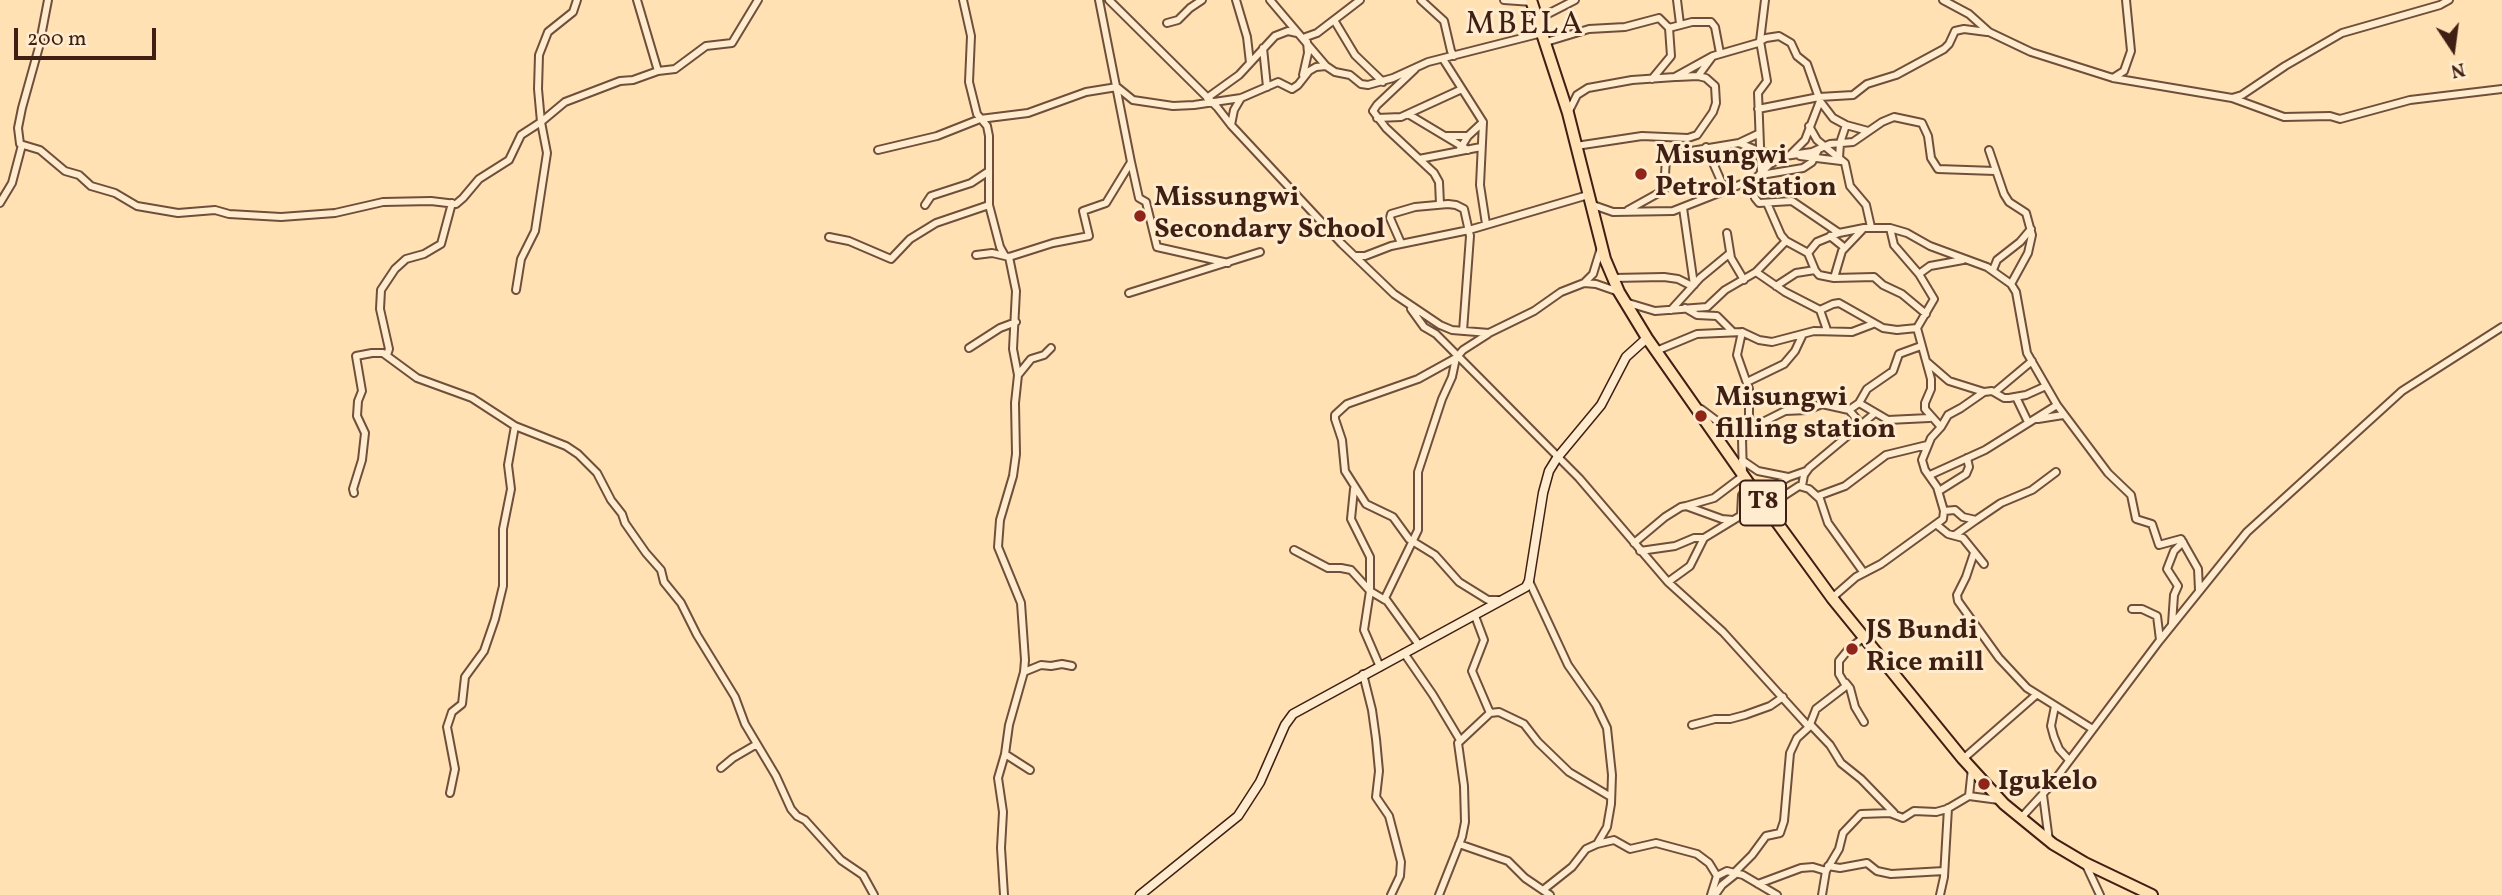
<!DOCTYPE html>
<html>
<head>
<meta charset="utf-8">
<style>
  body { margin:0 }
  #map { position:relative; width:2502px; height:895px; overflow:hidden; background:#ffe1b4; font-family:Vollkorn,serif }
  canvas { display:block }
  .north { position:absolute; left:2418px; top:14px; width:70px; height:70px; -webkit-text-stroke:5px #ffecce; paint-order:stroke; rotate:167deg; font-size:19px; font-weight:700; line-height:28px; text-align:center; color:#3f1e13 }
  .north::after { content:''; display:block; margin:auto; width:24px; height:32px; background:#3f1e13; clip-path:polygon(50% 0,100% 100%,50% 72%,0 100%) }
  .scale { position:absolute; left:14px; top:28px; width:142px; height:32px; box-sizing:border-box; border:4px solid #3f1e13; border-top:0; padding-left:9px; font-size:21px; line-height:24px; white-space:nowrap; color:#3f1e13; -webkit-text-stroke:5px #ffecce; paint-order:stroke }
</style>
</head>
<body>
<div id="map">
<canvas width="2502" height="895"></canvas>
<div class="north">N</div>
<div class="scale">200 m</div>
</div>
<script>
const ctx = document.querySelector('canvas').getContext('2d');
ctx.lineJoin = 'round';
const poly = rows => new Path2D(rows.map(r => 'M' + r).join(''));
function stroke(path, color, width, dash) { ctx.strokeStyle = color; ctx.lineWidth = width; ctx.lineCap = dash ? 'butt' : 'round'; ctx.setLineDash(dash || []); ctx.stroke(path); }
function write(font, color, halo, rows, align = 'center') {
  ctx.font = font + ' Vollkorn,serif'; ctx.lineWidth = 6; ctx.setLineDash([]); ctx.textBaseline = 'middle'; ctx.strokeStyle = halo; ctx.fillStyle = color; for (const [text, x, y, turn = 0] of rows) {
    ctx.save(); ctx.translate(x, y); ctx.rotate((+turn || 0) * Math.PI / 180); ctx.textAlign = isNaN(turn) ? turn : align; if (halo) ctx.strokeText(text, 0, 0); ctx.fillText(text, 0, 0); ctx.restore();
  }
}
const street = poly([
  [48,0,39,47,22,108,18,128,20,144,40,150,65,171,79,175,91,186,115,193,137,206,178,213,215,210,229,214,281,217,335,213,383,202,431,201,456,204,463,198,479,179,509,160,521,135,541,122,538,89,539,55,548,32,573,12,577,0],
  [637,0,658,71],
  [963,0,971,36,969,82,977,114,987,126,989,136,989,205,1000,247,1005,256,1009,257,1053,243,1089,236,1083,211,1106,203,1131,162,1099,0],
  [1109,0,1217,107,1231,125,1342,244,1394,294,1440,325,1452,330,1489,333,1534,311,1561,292,1584,283,1596,284,1619,292],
  [1236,0,1247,37,1250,63],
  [1270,0,1326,66,1335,72,1350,75,1361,84,1368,85,1393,78,1428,62,1542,33],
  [1421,0,1444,21,1451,51,1454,56],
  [1504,0,1532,2],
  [1677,0,1680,24],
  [1943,0,1969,14,1989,32,2031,52,2113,78,2232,98,2242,95,2285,66,2342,33,2440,5,2449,0],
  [1538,19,1575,0],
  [1334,20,1355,55,1383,82],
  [1167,23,1178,20,1190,8,1202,0],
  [1303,38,1317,33,1360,0],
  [1546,42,1589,29,1625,27,1659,18,1669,28,1692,22,1711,22,1715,27,1720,53],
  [1263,48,1267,87],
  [1443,59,1483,122,1480,185,1486,224],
  [1415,69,1377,105,1373,111,1386,128,1434,173,1439,182,1440,204],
  [1303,75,1308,53,1307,42],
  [1677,77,1698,76,1712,57],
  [2113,78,2124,71,2131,51,2126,0],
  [1652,79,1671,56,1669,28],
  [1207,98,1239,75,1275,36,1288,31,1297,33],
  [2232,98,2284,117,2330,116,2340,119,2410,100,2502,89],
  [1758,109,1819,97,1853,95,1867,84,1896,75,1944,49,1949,44,1955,31,1964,29,1987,32],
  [1569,111,1577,95,1588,88,1632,80,1675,77,1713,56,1758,43,1760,41,1765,0],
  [1408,114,1468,150],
  [1377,118,1401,117,1462,89],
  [1231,125,1234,110,1241,98],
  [1809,126,1817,140,1845,163,1850,186,1866,205,1871,227],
  [1446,136,1468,136],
  [1739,143,1758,134],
  [1576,146,1642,136,1688,138,1697,135,1713,112,1716,103,1715,86,1706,78,1698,76],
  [1706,147,1725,190],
  [1460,149,1468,136,1483,122],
  [878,150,937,136,980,119,1028,113,1086,92,1117,87,1133,100,1173,106,1194,105,1241,98,1278,82,1292,89,1298,85,1309,71,1316,67,1326,66],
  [1989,150,2004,194,2009,202,2026,213,2032,235,2028,253,2011,284],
  [1791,154,1805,140,1820,101],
  [1800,156,1841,161],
  [1839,158,1840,143,1846,125],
  [1419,159,1481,147],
  [1131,162,1139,198,1146,202,1157,247,1228,263],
  [1761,172,1758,93,1767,81,1760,41,1766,38,1779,36,1791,43,1797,56,1807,64,1820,101,1833,118,1846,125,1868,131],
  [1757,177,1770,164,1785,156,1812,152,1830,144,1853,142,1882,122,1894,117,1922,123,1928,136,1931,158,1938,169,1995,171],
  [1751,180,1755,198,1759,203,1792,201,1839,233],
  [0,203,12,183,22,145],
  [1767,203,1781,235,1786,241,1808,253,1815,270,1819,275,1834,278,1874,277,1883,285,1902,294,1926,314],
  [925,205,931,196,971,183,989,171],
  [1593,205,1613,212,1673,211,1767,174,1803,168,1812,162,1818,150],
  [1683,208,1694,285],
  [1628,210,1664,190,1666,159,1673,154,1739,143,1759,151,1783,156],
  [1890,228,1894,245,1919,274,1934,299,1917,328,1931,379,1931,389,1925,403,1925,409,1941,427],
  [1727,233,1731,258,1744,280],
  [1830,236,1845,248],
  [829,237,849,241,891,259,910,239,936,223,989,205],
  [1401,243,1390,218,1391,214,1415,207,1448,204,1456,205,1464,209,1470,236,1463,331],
  [1808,253,1817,242,1839,233,1864,228,1890,228,1907,233,1930,246,1987,267,2011,284,2016,292,2027,353,2057,405,2108,473,2131,495,2136,519,2152,524,2159,545,2181,539,2198,569,2199,590],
  [976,255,992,253,1005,256],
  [1356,256,1365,256,1391,246,1469,230,1588,195],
  [1993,270,1997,260,2020,242,2031,229],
  [1756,272,1785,292,1820,310,1827,330],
  [1919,274,1930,266,1963,260],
  [1613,278,1664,277,1678,279,1692,286],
  [1834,278,1842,251,1862,230],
  [1585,282,1593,274,1601,248],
  [1776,286,1796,273,1815,270],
  [516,290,521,259,535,231,547,153,541,122,565,102,620,81,633,80,658,71,675,69,706,46,732,43,758,0],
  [1129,293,1260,252],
  [1625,302,1655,311,1707,307,1725,290,1756,272,1786,241],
  [1685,308,1697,315,1717,316,1733,332],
  [1411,309,1424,327,1436,334,1579,478,1668,582,1723,632,1809,727],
  [1671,310,1700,278,1729,254],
  [1820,310,1833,304,1839,303,1883,328,1897,330,1917,328],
  [1742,332,1737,355,1749,389,1749,425],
  [969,348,1000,328,1016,322],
  [1656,351,1697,334,1742,332,1759,340,1772,342,1814,331,1852,332,1873,324],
  [387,355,389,349,380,309,381,290,395,269,406,259,424,254,441,244,452,203],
  [1456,358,1418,379,1347,404,1335,415,1335,419,1342,440,1345,471,1366,504,1393,517,1409,539,1435,555,1459,582,1488,600,1501,600],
  [1927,362,1949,381,1984,392],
  [1018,375,1031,359,1044,355,1051,348],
  [1747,382,1784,364,1795,351,1803,334],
  [1995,392,2032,361],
  [2016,397,2028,422],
  [1859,403,1888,420,1929,418],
  [1701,409,1717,421,1727,424,1765,421,1785,411,1807,410,1822,404,1849,410,1862,425],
  [1849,410,1859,403,1867,389,1893,371,1899,354,1921,346],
  [2038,419,2063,415],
  [1742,460,1758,471,1788,477],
  [1930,475,1985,450,2057,405],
  [1802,486,1804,475,1809,468,1875,413],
  [1354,489,1351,519,1370,557,1370,591,1364,630,1380,667],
  [1939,491,1966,474,1969,467,1967,458],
  [354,493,353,489,362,460,365,433,357,416,358,401,362,391,356,356,372,353,383,353,417,378,472,398,515,426,566,446,578,454,597,473,611,500,622,514,625,523,646,553,661,570,664,582,681,603,697,635,735,697,745,724,776,776,791,809,797,816,805,820,841,860,863,875,874,895],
  [1757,495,1789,477,1806,471],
  [1818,496,1845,486,1886,455,1927,445],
  [1763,503,1782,497,1799,486,1809,489,1820,499,1828,523,1864,573],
  [1686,506,1714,498,1743,476,1742,439,1756,422],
  [1944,511,1955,510,1963,517,1976,520,2001,503,2032,490,2056,472],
  [1741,515,1742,495,1749,485],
  [1937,525,1948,534,1963,538,1984,564],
  [1955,535,1976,520],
  [1634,543,1665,517,1681,507,1686,506,1722,519,1733,520],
  [1294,550,1328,568,1341,568,1351,570,1370,591,1385,600],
  [1640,551,1675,546,1694,538,1704,538],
  [1974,553,1966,577,1957,595,1958,601,1999,658,2027,688,2091,728],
  [1529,581,1568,665,1596,705,1607,728,1612,775,1611,804,1607,827,1597,844],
  [1668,582,1690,566,1704,538,1745,513,1768,510],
  [1832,598,1856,577,1881,564,1943,519,1944,511,1937,487,1925,470,1922,460,1931,438,1941,427,1948,415,1961,408,1984,392,1992,391,2004,398,2009,398,2026,395,2046,386],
  [2132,609,2142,609,2157,616,2160,640],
  [2172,624,2174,595,2178,586,2167,569,2174,551,2183,542],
  [1419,645,1385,598,1418,530,1418,472,1442,399,1452,377,1456,358,1463,350,1488,334],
  [1404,653,1433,695,1460,740],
  [1024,672,1041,665,1051,666,1062,664,1072,666],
  [1363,674,1372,710,1376,739,1379,771,1376,797,1389,816,1401,862,1400,876,1391,895],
  [1846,683,1850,688,1855,707,1864,722],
  [2055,706,2051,726,2054,737,2059,749,2069,760],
  [1490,713,1499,712,1524,724,1538,742,1569,772,1611,797],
  [1810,724,1830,745,1841,763,1861,779,1894,813],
  [1692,725,1715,719,1730,719,1745,715,1770,706,1783,697],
  [1005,754,1030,770],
  [1963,759,2036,695],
  [721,768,733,758,757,744],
  [450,793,455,769,447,727,452,712,462,704,465,677,484,651,495,619,503,586,503,529,511,489,508,465,515,426],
  [2043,795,2049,841],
  [1969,796,1972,768],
  [2020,819,2051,785,2160,640,2247,532,2402,391,2502,327],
  [1459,844,1508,861,1525,878,1550,895],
  [2085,863,2100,895],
  [1828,866,1840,868,1867,863,1877,871,1891,874,1944,871],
  [1735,872,1752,855,1766,836,1780,833,1784,821,1790,753,1797,738,1809,727,1816,709,1846,686,1839,674,1839,661,1848,650,1864,637],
  [1758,884,1801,868,1813,867,1826,871],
  [1543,890,1572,867,1586,849,1597,844,1614,840,1630,849,1656,843,1697,854,1709,863,1717,876],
  [1004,895,1001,848,1003,812,998,778,1005,754,1009,725,1024,672,1025,660,1021,603,998,547,1000,520,1013,476,1016,454,1015,403,1018,375,1013,349,1016,291,1009,257],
  [1439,895,1462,837,1465,822,1464,786,1458,743,1490,713,1472,671,1484,640,1475,616],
  [1711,895,1717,876,1727,871,1743,875,1777,895],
  [1715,895,1722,885,1737,873],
  [1822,895,1826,871,1839,849,1843,833,1861,814,1890,813,1903,818,1914,811,1936,812,1947,809,1969,796,1999,800],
  [1940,895,1944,877,1948,808]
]);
const secondary = poly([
  [1140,895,1238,816,1260,782,1285,725,1293,714,1526,587,1529,581,1543,493,1549,471,1557,458,1601,405,1626,357,1647,338]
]);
const highway = poly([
  [1531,0,1568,113,1605,259,1619,292,1647,338,1757,495,1832,598,1963,759,2004,804,2053,844,2085,863,2152,895]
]);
stroke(street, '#6f4f3b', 10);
stroke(secondary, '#3f1e13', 11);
stroke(highway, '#3f1e13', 14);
stroke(street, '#ffecce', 6);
stroke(secondary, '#ffecce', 8);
stroke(highway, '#ffe1b4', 10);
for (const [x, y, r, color] of [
  [1641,174,7,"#8f2418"],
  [1140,216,7,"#8f2418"],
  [1701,416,7,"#8f2418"],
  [1852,649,7,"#8f2418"],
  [1984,784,7,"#8f2418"]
]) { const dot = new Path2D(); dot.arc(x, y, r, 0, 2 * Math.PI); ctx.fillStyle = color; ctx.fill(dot); stroke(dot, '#ffecce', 2.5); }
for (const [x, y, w] of [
  [1763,503,46]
]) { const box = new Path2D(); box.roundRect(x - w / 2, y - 22.5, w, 45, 5); ctx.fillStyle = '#ffecce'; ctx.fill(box); stroke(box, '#3f1e13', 2); }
write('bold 26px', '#3f1e13', null, [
  ["T8",1763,503]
]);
write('bold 28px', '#3f1e13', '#ffecce', [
  ["Misungwi",1655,158],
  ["Petrol Station",1655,190],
  ["Missungwi",1154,200],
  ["Secondary School",1154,232],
  ["Misungwi",1715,400],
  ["filling station",1715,432],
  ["JS Bundi",1866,633],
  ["Rice mill",1866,665],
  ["Igukelo",1998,784]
], 'left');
ctx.letterSpacing = '2px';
write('32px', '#3f1e13', '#ffecce', [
  ["MBELA",1525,27]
]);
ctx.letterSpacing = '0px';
</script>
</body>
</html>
